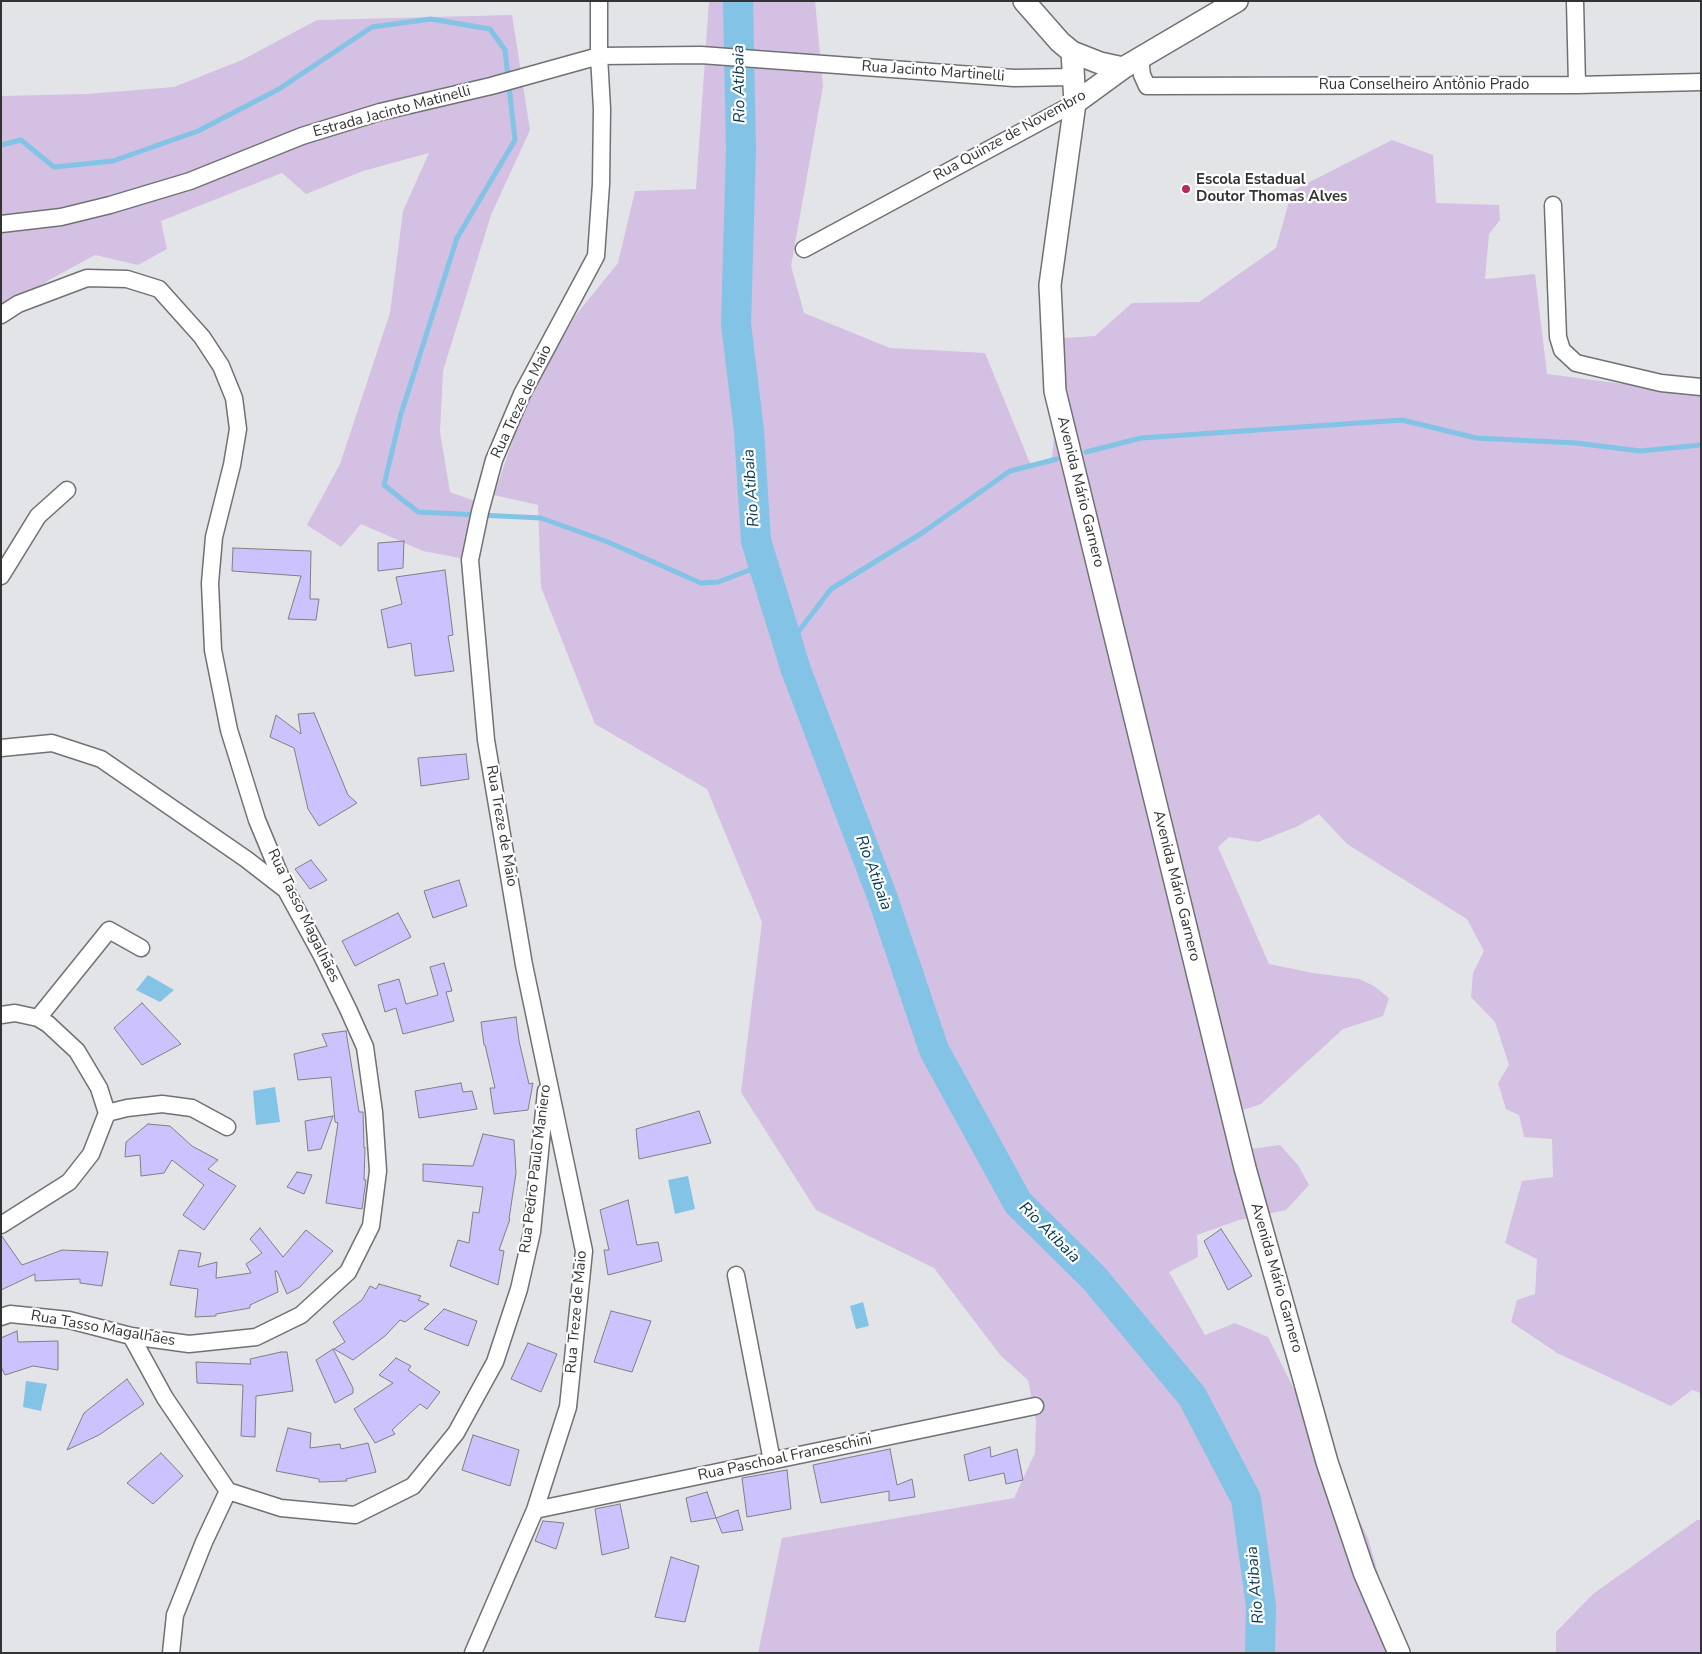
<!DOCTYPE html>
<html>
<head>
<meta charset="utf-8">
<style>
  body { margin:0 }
  #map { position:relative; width:1702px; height:1654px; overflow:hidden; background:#e3e4e8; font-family:"Nunito Sans",sans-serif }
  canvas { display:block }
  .frame { position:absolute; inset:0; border:2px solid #323334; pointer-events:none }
</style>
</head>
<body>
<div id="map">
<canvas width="1702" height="1654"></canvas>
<div class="frame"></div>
</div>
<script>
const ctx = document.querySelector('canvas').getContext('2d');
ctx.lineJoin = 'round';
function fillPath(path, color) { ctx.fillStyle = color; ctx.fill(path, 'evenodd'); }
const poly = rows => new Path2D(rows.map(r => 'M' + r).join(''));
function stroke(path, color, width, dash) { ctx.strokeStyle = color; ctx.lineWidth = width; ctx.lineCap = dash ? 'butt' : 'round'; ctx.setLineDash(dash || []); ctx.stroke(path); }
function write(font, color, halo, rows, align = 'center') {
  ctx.font = font + ' "Nunito Sans",sans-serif'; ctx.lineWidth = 4.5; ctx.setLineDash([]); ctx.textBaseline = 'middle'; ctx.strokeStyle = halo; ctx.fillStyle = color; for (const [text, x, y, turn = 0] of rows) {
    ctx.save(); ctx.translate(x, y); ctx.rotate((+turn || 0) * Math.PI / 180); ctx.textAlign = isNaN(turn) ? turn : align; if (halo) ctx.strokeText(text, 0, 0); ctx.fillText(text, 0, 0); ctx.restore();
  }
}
fillPath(poly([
  [709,1,815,1,823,86,791,266,804,313,890,348,985,353,1032,468,1052,457,1064,338,1095,336,1132,303,1199,302,1276,248,1292,191,1392,140,1433,155,1436,203,1499,205,1500,220,1489,234,1485,279,1535,274,1547,374,1701,394,1701,1393,1692,1390,1671,1406,1557,1353,1511,1322,1517,1300,1535,1294,1537,1259,1505,1243,1522,1181,1553,1177,1552,1139,1524,1137,1519,1115,1506,1109,1498,1083,1509,1065,1495,1022,1471,997,1473,973,1484,951,1467,919,1347,844,1319,814,1296,827,1258,842,1229,837,1218,847,1269,964,1313,973,1359,979,1374,986,1389,998,1383,1016,1343,1029,1261,1104,1240,1111,1251,1149,1280,1145,1298,1165,1309,1185,1286,1210,1239,1220,1197,1235,1198,1257,1169,1272,1205,1335,1235,1323,1268,1337,1368,1538,1401,1653,758,1653,782,1538,1014,1498,1035,1453,1036,1421,1028,1380,1001,1356,934,1268,816,1210,741,1092,762,922,707,789,595,724,541,587,538,505,494,495,526,402,576,315,618,263,635,191,696,189],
  [512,15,530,130,491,215,443,371,440,432,450,492,475,501,470,560,423,551,361,524,341,547,307,525,340,464,390,313,403,211,429,153,363,171,306,194,282,173,161,221,167,249,138,265,95,255,49,280,1,314,1,96,87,94,174,87,242,60,317,20],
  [1697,1520,1701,1520,1701,1653,1556,1653,1556,1632,1593,1594]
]), '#d3c0e2');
fillPath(poly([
  [148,975,174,990,160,1002,136,990],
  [275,1087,280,1122,256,1125,253,1091],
  [688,1176,695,1209,675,1214,668,1180],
  [863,1302,869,1326,856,1329,850,1306],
  [26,1381,47,1384,41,1411,23,1407]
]), '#82c3e6');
stroke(poly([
  [1,145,21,140,54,167,113,161,198,131,279,89,372,27,431,19,490,29,505,50,515,140,457,238,401,414,384,485,418,512,541,518,608,542,701,583,718,582,763,565],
  [1086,452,1141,438,1402,420,1476,438,1576,443,1640,451,1701,445],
  [789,644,831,589,922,533,1010,471,1057,459]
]), '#82c3e6', 5);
stroke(poly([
  [738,1,741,149,736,324,749,431,756,541,796,670,882,896,934,1050,1018,1203,1094,1278,1192,1396,1246,1499,1261,1606,1260,1653]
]), '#82c3e6', 30);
const building = poly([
  [404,541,403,568,378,571,378,543,404,541],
  [233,548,311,551,310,599,319,599,316,620,288,619,301,576,232,571,233,548],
  [445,570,453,635,448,636,454,671,415,676,411,643,388,648,381,610,402,604,396,577,445,570],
  [314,713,348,795,357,803,319,826,308,809,294,748,270,737,276,715,301,734,298,714,314,713],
  [466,754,469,779,421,786,418,758,466,754],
  [311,860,327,880,310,889,295,869,311,860],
  [459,880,467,906,433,918,424,891,459,880],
  [398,913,411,937,355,966,342,941,398,913],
  [444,963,452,991,446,992,454,1021,403,1034,396,1008,385,1012,378,985,399,979,406,1004,438,995,430,967,444,963],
  [142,1003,181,1044,142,1065,114,1028,142,1003],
  [516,1017,519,1041,529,1084,533,1083,528,1110,494,1114,490,1088,495,1088,485,1045,484,1045,481,1022,516,1017],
  [346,1031,359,1112,363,1112,364,1148,365,1147,364,1180,366,1180,362,1209,326,1203,338,1123,335,1122,331,1077,298,1080,294,1054,327,1046,322,1034,346,1031],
  [461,1083,463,1092,472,1091,477,1109,419,1118,415,1091,461,1083],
  [699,1111,711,1143,639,1159,636,1129,699,1111],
  [333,1116,321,1149,308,1151,305,1121,333,1116],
  [148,1124,170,1126,192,1146,218,1160,208,1169,236,1186,204,1230,183,1215,204,1185,172,1160,164,1173,141,1176,140,1155,125,1157,126,1142,148,1124],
  [483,1134,514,1140,516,1173,509,1219,510,1219,499,1250,504,1251,498,1285,450,1266,458,1240,469,1243,473,1212,479,1213,483,1187,423,1181,423,1164,473,1166,483,1134],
  [297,1172,312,1175,304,1194,287,1187,297,1172],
  [628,1200,637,1245,658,1242,662,1261,608,1275,604,1250,609,1250,600,1210,628,1200],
  [260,1228,283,1257,306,1230,333,1251,300,1287,287,1294,277,1271,275,1271,278,1292,250,1305,250,1308,216,1314,216,1316,195,1317,198,1289,170,1285,179,1250,201,1253,198,1267,217,1262,216,1278,251,1273,246,1264,262,1253,250,1239,260,1228],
  [1221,1229,1252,1276,1228,1290,1204,1241,1221,1229],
  [1,1235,22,1265,62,1250,108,1252,102,1286,80,1283,80,1279,35,1281,35,1274,1,1290,1,1235],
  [379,1284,421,1296,418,1300,429,1304,405,1322,400,1320,385,1336,353,1360,334,1349,345,1342,333,1322,362,1300,370,1286,376,1289,379,1284],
  [444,1309,477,1321,468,1346,424,1329,444,1309],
  [611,1311,651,1321,632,1372,594,1362,611,1311],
  [17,1331,18,1342,58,1341,58,1370,33,1366,5,1375,1,1367,1,1338,17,1331],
  [528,1343,557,1354,541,1392,511,1379,528,1343],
  [333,1349,353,1388,353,1393,335,1403,316,1360,333,1349],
  [281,1352,287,1352,293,1391,256,1396,255,1437,241,1436,243,1385,197,1383,196,1362,251,1364,250,1359,281,1352],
  [396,1358,411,1366,408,1370,440,1392,427,1409,420,1404,392,1430,395,1434,375,1443,354,1409,393,1383,379,1375,396,1358],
  [127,1379,144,1404,99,1435,67,1450,84,1413,127,1379],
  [288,1428,311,1433,310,1448,340,1444,341,1449,368,1443,376,1472,346,1479,347,1481,319,1482,319,1479,276,1471,288,1428],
  [473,1435,519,1450,510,1486,462,1470,473,1435],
  [990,1447,991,1457,1017,1449,1023,1480,1006,1484,1004,1473,969,1481,964,1455,990,1447],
  [890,1449,897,1485,912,1479,915,1497,889,1501,889,1491,821,1503,813,1465,890,1449],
  [161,1453,183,1476,153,1504,127,1483,161,1453],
  [787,1470,791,1509,747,1517,742,1478,787,1470],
  [707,1492,716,1518,691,1522,686,1498,707,1492],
  [620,1504,629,1548,602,1555,595,1509,620,1504],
  [738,1510,743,1530,722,1533,716,1518,738,1510],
  [543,1521,564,1523,556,1549,535,1541,543,1521],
  [671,1557,699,1566,685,1622,655,1617,671,1557]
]);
fillPath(building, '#cbc2fe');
stroke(building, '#807f83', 1);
const minor = poly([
  [1575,1,1577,85],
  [1140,58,1142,75,1147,86,1577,85,1701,82],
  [1553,205,1558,337,1562,350,1576,363,1661,383,1701,387],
  [1,224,61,217,110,205,190,181,302,136,380,112,491,86,599,56,701,55,1014,78,1074,77],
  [804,249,1075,103],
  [1,315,18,304,87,278,127,279,159,289,202,337,221,366,234,398,238,429,232,465,214,537,210,583,213,650,229,730,257,820,287,892,322,956,348,1009,365,1047,374,1112,378,1171,371,1226,348,1272,301,1315,256,1337,189,1344,131,1336,69,1320,10,1314,1,1317],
  [1,576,38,516,67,490],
  [1,748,52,743,101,759,246,859,286,890],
  [1,1015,15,1013,38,1018,48,1024,77,1051,99,1088,107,1113,91,1154,69,1182,1,1225],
  [38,1018,109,930,141,948],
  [107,1113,127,1108,162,1104,192,1108,227,1127],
  [736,1275,772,1461],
  [131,1336,165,1398,228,1491,281,1508,355,1515,413,1486,456,1433,495,1362,519,1289,532,1232,546,1091],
  [535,1510,1035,1406],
  [171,1653,175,1615,204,1542,228,1491],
  [473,1653,535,1510,568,1407,584,1251,524,965,486,740,470,560,480,512,494,460,522,394,596,256,601,184,602,109,599,56,599,1]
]);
const major = poly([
  [1024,1,1060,42,1072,52,1100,63,1123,68],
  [1072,52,1075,103,1050,285,1055,391,1245,1168,1327,1462,1364,1572,1399,1653],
  [1075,103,1123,68,1237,1]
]);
stroke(minor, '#707174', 19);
stroke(major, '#707174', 24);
stroke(minor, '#fff', 16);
stroke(major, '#fff', 21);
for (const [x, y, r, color] of [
  [1186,189,5,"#b82956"]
]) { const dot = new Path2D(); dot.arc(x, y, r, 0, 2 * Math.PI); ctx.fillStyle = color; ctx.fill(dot); stroke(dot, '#fff', 2); }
write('15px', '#323334', '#fff', [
  ["Rua Jacinto Martinelli",933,72,4],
  ["Rua Conselheiro Antônio Prado",1424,85],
  ["Estrada Jacinto Matinelli",392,112,-15],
  ["Rua Quinze de Novembro",1010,136,-29],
  ["Rua Treze de Maio",522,402,-65],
  ["Avenida Mário Garnero",1080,492,76],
  ["Rua Treze de Maio",501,826,80],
  ["Avenida Mário Garnero",1176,886,76],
  ["Rua Tasso Magalhães",303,916,64],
  ["Rua Pedro Paulo Maniero",536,1169,-83],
  ["Avenida Mário Garnero",1276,1278,74],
  ["Rua Treze de Maio",577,1312,-85],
  ["Rua Tasso Magalhães",103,1329,10],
  ["Rua Paschoal Franceschini",785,1458,-12]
]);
write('bold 15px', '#323334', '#fff', [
  ["Escola Estadual",1196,180],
  ["Doutor Thomas Alves",1196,197]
], 'left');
write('italic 16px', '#003850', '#fff', [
  ["Rio Atibaia",740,84,-91],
  ["Rio Atibaia",752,488,-94],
  ["Rio Atibaia",873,873,70],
  ["Rio Atibaia",1049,1233,45],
  ["Rio Atibaia",1256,1585,-95]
]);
</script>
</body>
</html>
